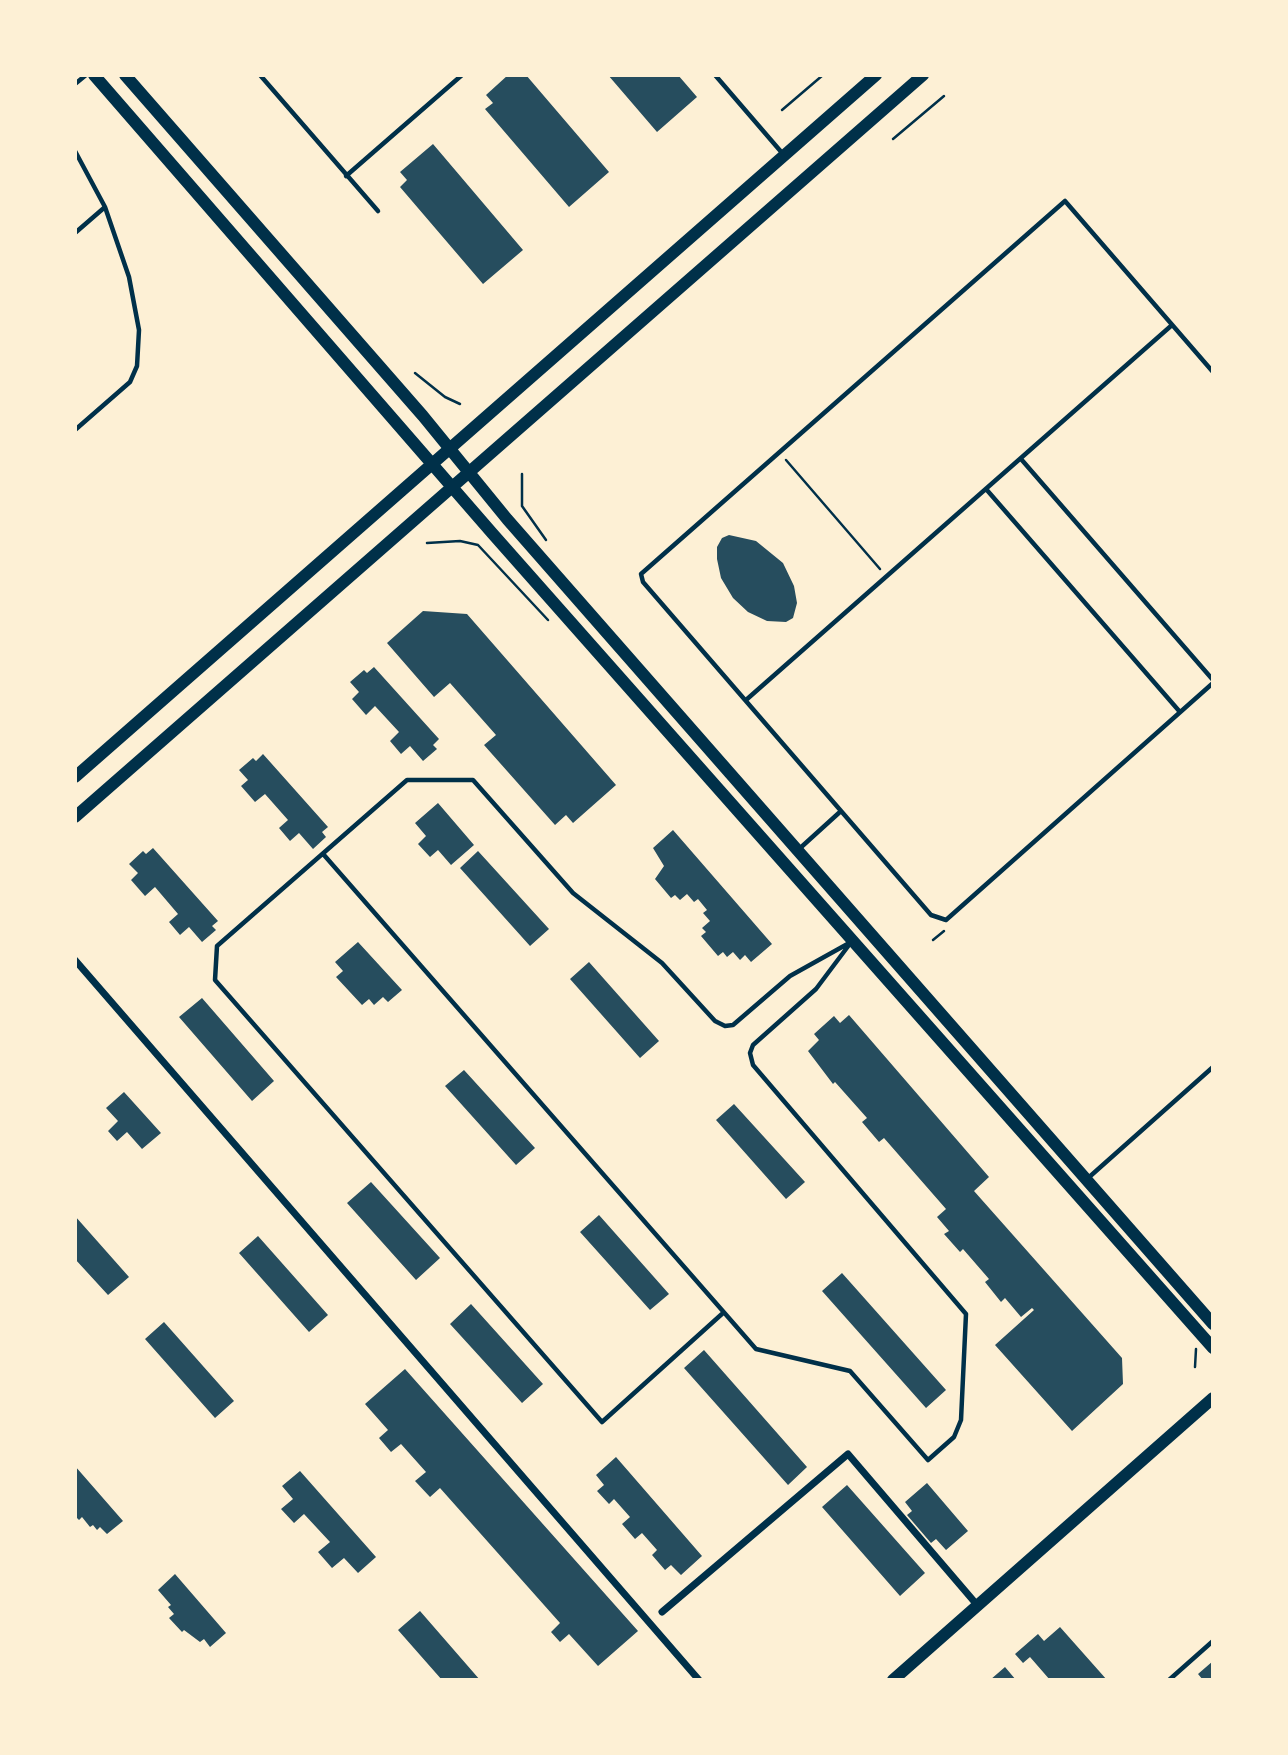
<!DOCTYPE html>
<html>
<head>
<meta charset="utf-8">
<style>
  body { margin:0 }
  #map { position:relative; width:1288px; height:1755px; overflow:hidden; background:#fdf0d5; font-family:Overpass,sans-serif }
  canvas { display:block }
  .frame { position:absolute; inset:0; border:77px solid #fdf0d5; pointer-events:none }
</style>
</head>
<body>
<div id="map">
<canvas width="1288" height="1755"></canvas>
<div class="frame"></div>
</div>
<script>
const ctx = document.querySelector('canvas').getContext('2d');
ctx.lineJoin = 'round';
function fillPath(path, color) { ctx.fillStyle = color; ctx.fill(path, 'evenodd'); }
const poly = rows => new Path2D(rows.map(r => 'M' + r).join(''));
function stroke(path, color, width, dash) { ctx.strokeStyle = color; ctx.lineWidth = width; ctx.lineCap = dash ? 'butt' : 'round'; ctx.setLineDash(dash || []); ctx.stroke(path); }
fillPath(poly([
  [508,75,526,75,609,172,569,207,485,109,493,103,486,95],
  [608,75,678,75,697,97,657,132],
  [433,144,523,250,483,284,400,187,407,180,400,172],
  [729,535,756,541,783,563,794,586,797,603,793,618,786,622,767,621,748,612,733,598,721,578,717,559,717,547,722,538],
  [423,611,467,614,616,785,573,823,566,815,555,825,484,745,496,735,450,683,434,697,387,643],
  [374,667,439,739,433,745,437,749,423,761,410,746,401,754,390,741,399,732,375,706,366,715,352,699,359,692,350,682,364,670,367,673],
  [263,754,328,827,322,832,326,837,313,849,299,833,290,841,279,828,288,820,265,794,255,802,241,786,248,780,239,770,253,758,256,761],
  [438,803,474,845,451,865,438,850,430,857,418,844,426,836,415,823],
  [673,830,772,944,751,962,745,955,740,960,733,952,727,957,723,952,718,956,701,936,706,932,702,928,710,921,703,913,707,910,698,899,694,902,687,894,680,900,675,895,671,898,655,879,664,866,653,848],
  [153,848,218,921,212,926,216,930,202,942,189,927,180,935,169,922,178,914,155,887,145,896,131,880,138,873,129,864,143,851,146,854],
  [478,851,549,929,530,946,460,868],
  [358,942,402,990,388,1002,383,997,374,1005,369,999,362,1005,336,977,343,971,335,962],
  [589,962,659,1041,640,1058,570,979],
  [202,998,274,1081,252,1101,179,1017],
  [849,1015,989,1177,974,1191,1122,1358,1123,1384,1072,1431,995,1345,1034,1310,1032,1308,1021,1317,1005,1298,1001,1302,985,1282,989,1279,963,1249,960,1252,944,1234,949,1231,937,1217,946,1209,884,1138,879,1142,862,1122,867,1118,835,1082,833,1084,808,1051,819,1040,814,1034,834,1016,840,1023],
  [464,1070,535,1148,516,1165,445,1086],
  [124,1092,161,1133,142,1149,127,1132,117,1141,108,1131,118,1121,106,1108],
  [734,1104,805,1182,786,1199,716,1120],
  [371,1182,440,1258,416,1280,347,1203],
  [599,1215,669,1294,650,1310,580,1232],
  [75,1216,129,1277,108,1295,75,1259],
  [258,1236,328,1315,309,1332,239,1253],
  [842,1273,946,1390,926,1408,822,1291],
  [471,1304,543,1384,522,1403,450,1324],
  [164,1322,234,1401,215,1418,145,1339],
  [704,1350,807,1467,788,1485,684,1368],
  [405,1369,638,1631,598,1666,569,1634,560,1642,551,1632,560,1623,440,1488,430,1497,415,1481,426,1472,401,1444,391,1452,379,1438,388,1430,365,1404],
  [616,1457,702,1556,681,1575,671,1565,665,1570,652,1555,657,1550,642,1533,635,1539,622,1524,630,1517,614,1499,609,1504,597,1491,604,1485,596,1475],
  [75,1466,123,1521,107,1534,100,1527,97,1530,93,1525,90,1527,82,1517,79,1520,75,1516],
  [300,1471,376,1557,358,1573,344,1558,332,1568,318,1552,330,1542,304,1514,294,1523,281,1509,293,1499,282,1486],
  [927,1483,968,1531,946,1550,936,1539,931,1543,907,1515,912,1511,905,1502],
  [847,1485,925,1573,900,1596,822,1507],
  [175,1574,226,1633,210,1647,204,1639,200,1642,184,1630,182,1632,169,1618,174,1614,168,1607,171,1605,158,1590],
  [420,1611,480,1680,442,1680,398,1630],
  [1060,1627,1107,1680,1050,1680,1030,1657,1023,1663,1015,1654,1038,1634,1044,1641],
  [1213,1661,1213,1680,1203,1680,1198,1674],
  [1005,1667,1016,1680,990,1680]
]), '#264d5e');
stroke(poly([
  [782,110,823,75],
  [893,139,944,96],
  [415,373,445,397,460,404],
  [786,460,880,569],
  [522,474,522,506,546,540],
  [427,543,460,541,478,545,548,620],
  [933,940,944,931],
  [1195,1367,1196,1349]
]), '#003049', 2.5);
stroke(poly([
  [260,75,378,211],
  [715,75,783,154],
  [75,84,86,75],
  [75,151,105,207,129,277,139,330,137,366,130,382,75,430],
  [346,176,462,75],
  [75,233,105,207],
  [1213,372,1065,201,641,574,643,582,931,915,946,920,1213,683],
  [1021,459,1213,680],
  [986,489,1180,712],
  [746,700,1172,325],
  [798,850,841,811],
  [324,855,756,1349,850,1371,928,1460,954,1437,961,1420,966,1314,753,1065,750,1053,753,1045,816,989,849,945],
  [1087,1179,1213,1067],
  [723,1313,602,1422,215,980,217,946,407,780,473,780,573,893,662,963,715,1021,725,1026,733,1025,790,976,851,942],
  [1169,1680,1213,1641]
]), '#003049', 4.5);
stroke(poly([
  [75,960,699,1680],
  [662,1612,848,1454,978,1606]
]), '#003049', 7);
stroke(poly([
  [893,1680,1213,1398]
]), '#003049', 12);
stroke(poly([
  [94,75,492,533,1213,1348],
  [125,75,423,416,507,519,1213,1324],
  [75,777,876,75],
  [75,817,923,75]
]), '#003049', 12);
</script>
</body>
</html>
